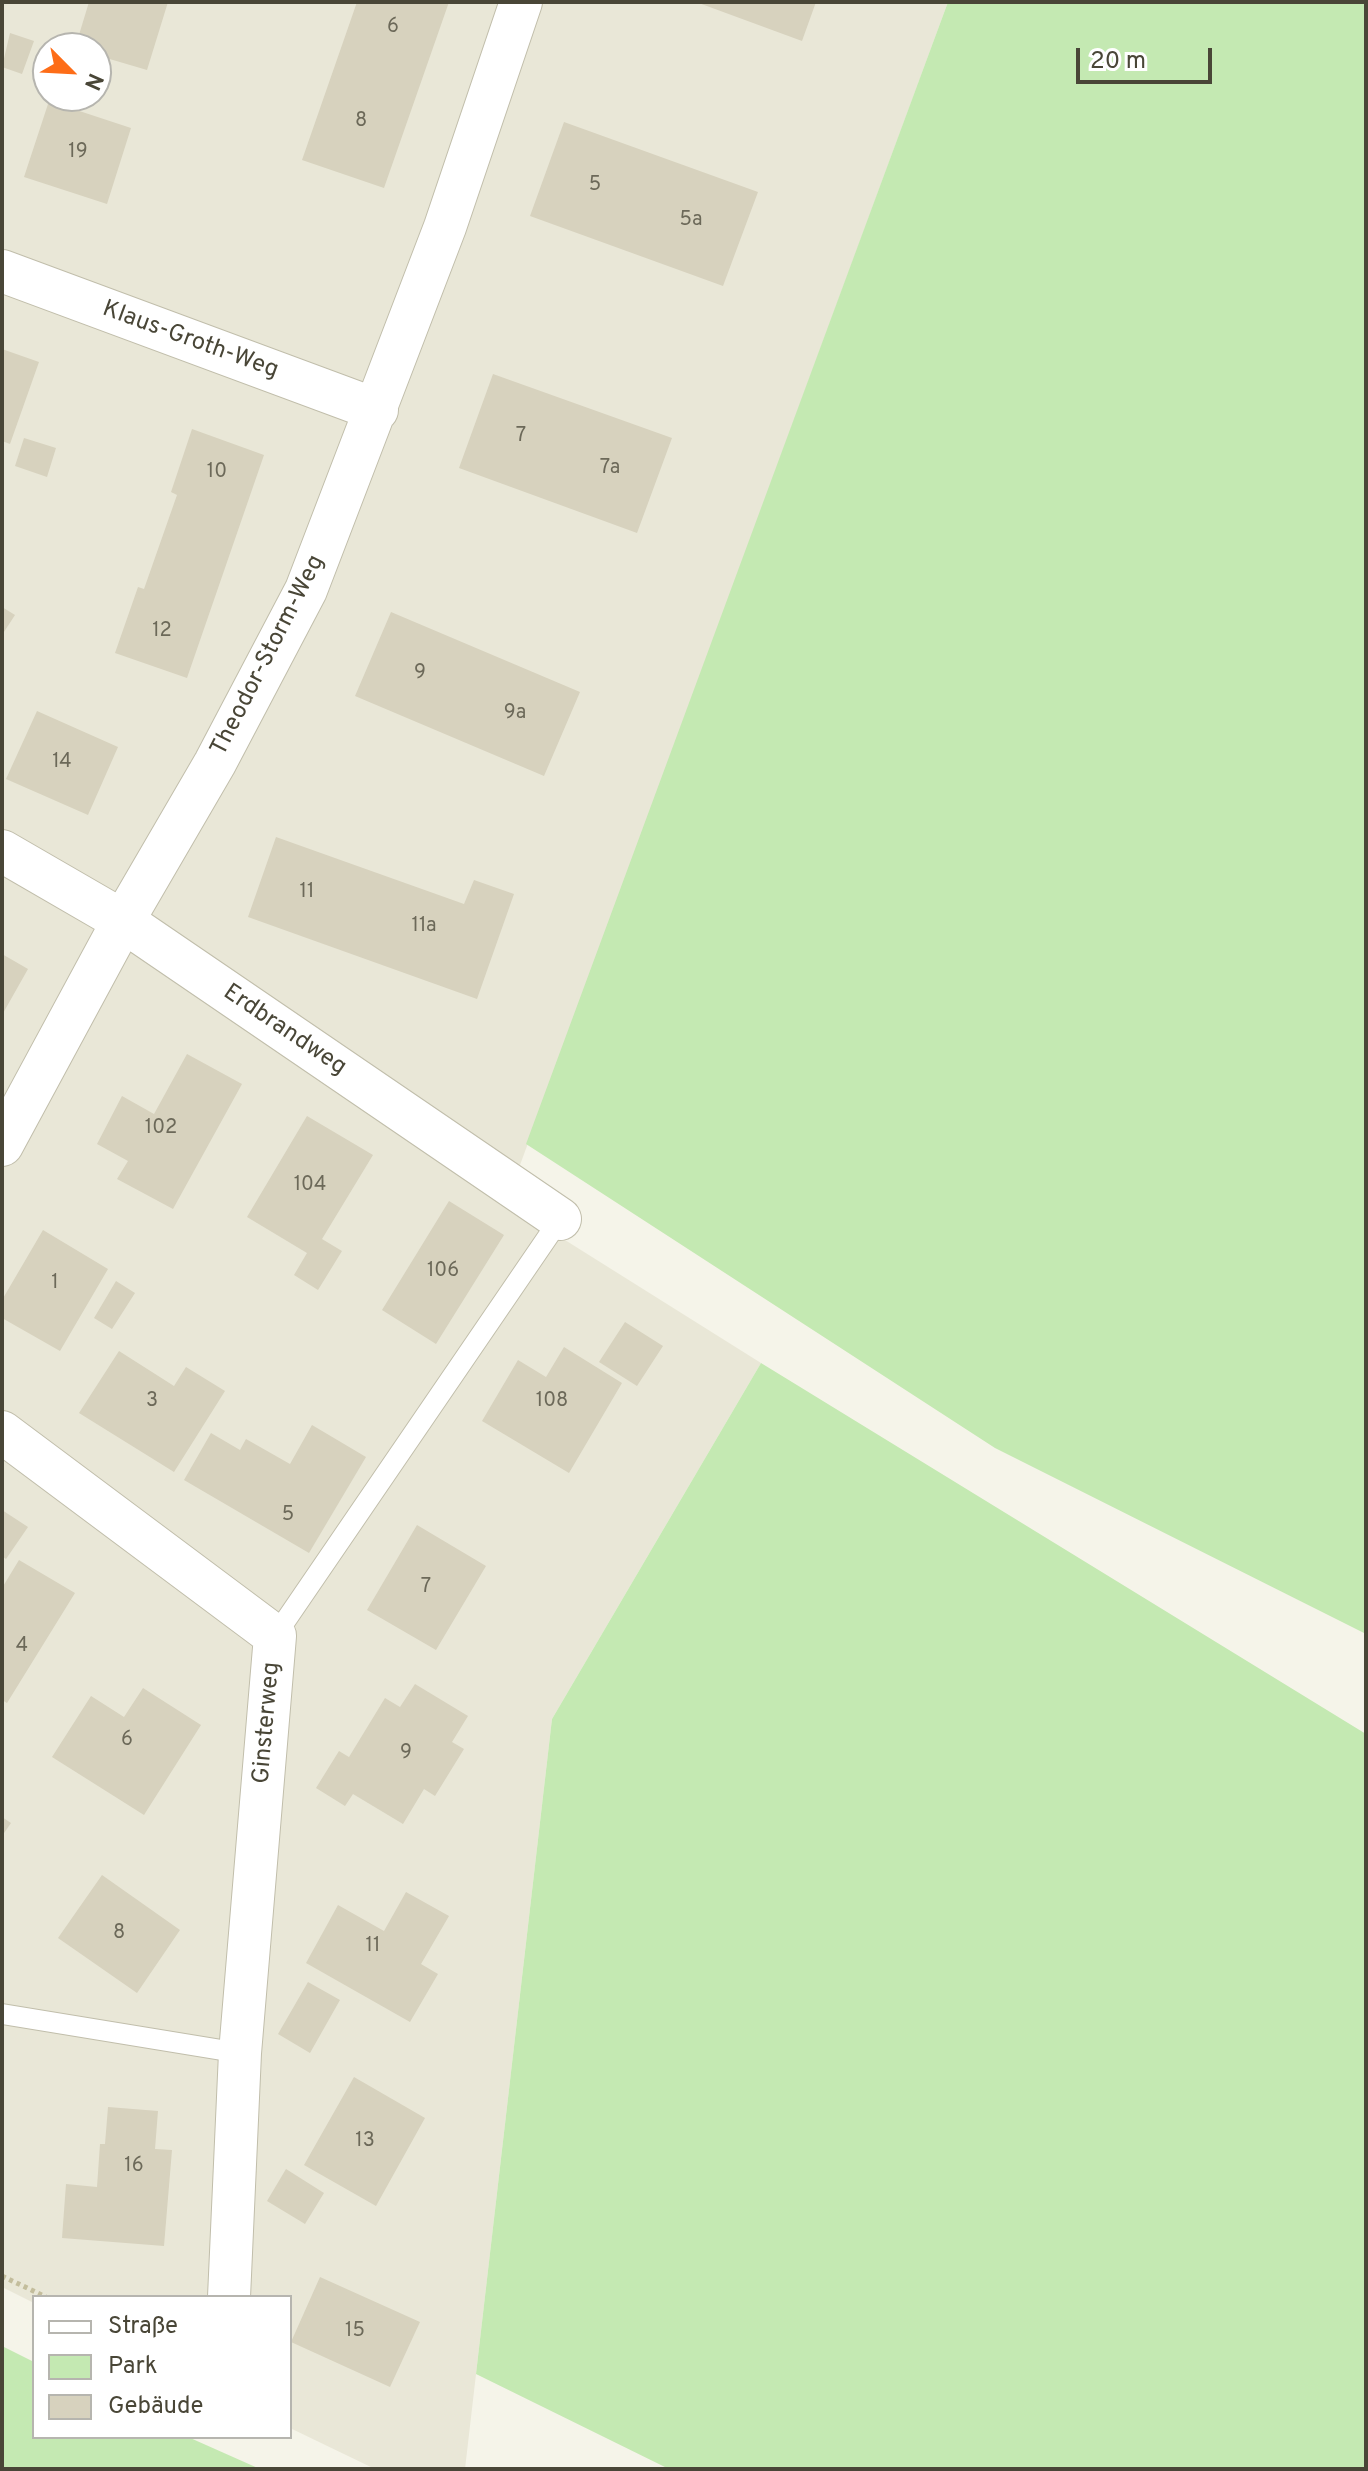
<!DOCTYPE html>
<html>
<head>
<meta charset="utf-8">
<style>
  body { margin:0 }
  #map { position:relative; width:1368px; height:2471px; overflow:hidden; background:#f5f4e9; font-family:Overpass,sans-serif }
  canvas { display:block }
  .frame { position:absolute; inset:0; border:4px solid #494637; pointer-events:none }
  .legend { position:absolute; left:32px; top:2295px; width:260px; height:144px; box-sizing:border-box; background:#fff; border:2px solid #b6b5af; margin:0; padding:10px 14px; list-style:none; font-size:24px; color:#494637 }
  .legend li { display:flex; align-items:center; gap:16px; height:40px }
  .legend b { width:40px; border:2px solid #b6b5af }
  .north { position:absolute; left:32px; top:32px; width:80px; height:80px; box-sizing:border-box; background:#fff; border:2px solid #b6b5af; border-radius:50%; rotate:114deg; font-size:22px; font-weight:700; line-height:32px; text-align:center; color:#494637 }
  .north::after { content:''; display:block; margin:auto; width:28px; height:36px; background:#fd6d18; clip-path:polygon(50% 0,100% 100%,50% 72%,0 100%) }
  .scale { position:absolute; left:1076px; top:48px; width:136px; height:36px; box-sizing:border-box; border:4px solid #494637; border-top:0; padding-left:10px; font-size:24px; line-height:28px; white-space:nowrap; color:#494637; -webkit-text-stroke:6px #fff; paint-order:stroke }
</style>
</head>
<body>
<div id="map">
<canvas width="1368" height="2471"></canvas>
<div class="frame"></div>
<ul class="legend">
<li><b style="height:10px;background:#fff"></b>Straße</li>
<li><b style="height:22px;background:#c4e9b2"></b>Park</li>
<li><b style="height:22px;background:#d7d2be"></b>Gebäude</li>
</ul>
<div class="north">N</div>
<div class="scale">20 m</div>
</div>
<script>
const ctx = document.querySelector('canvas').getContext('2d');
ctx.lineJoin = 'round';
function fillPath(path, color) { ctx.fillStyle = color; ctx.fill(path, 'evenodd'); }
const poly = rows => new Path2D(rows.map(r => 'M' + r).join(''));
function stroke(path, color, width, dash) { ctx.strokeStyle = color; ctx.lineWidth = width; ctx.lineCap = dash ? 'butt' : 'round'; ctx.setLineDash(dash || []); ctx.stroke(path); }
function write(font, color, halo, rows, align = 'center') {
  ctx.font = font + ' Overpass,sans-serif'; ctx.lineWidth = 6; ctx.setLineDash([]); ctx.textBaseline = 'middle'; ctx.strokeStyle = halo; ctx.fillStyle = color; for (const [text, x, y, turn = 0] of rows) {
    ctx.save(); ctx.translate(x, y); ctx.rotate((+turn || 0) * Math.PI / 180); ctx.textAlign = isNaN(turn) ? turn : align; if (halo) ctx.strokeText(text, 0, 0); ctx.fillText(text, 0, 0); ctx.restore();
  }
}
fillPath(poly([
  [2,2,948,2,506,1203,761,1363,552,1719,465,2469,375,2469,290,2428,290,2297,34,2297,34,2303,2,2287],
  [48,48,96,48,96,96,48,96]
]), '#e9e7d7');
fillPath(poly([
  [948,2,1366,2,1366,1634,995,1448,526,1144],
  [761,1363,1366,1734,1366,2469,669,2469,476,2374,552,1719],
  [2,2346,34,2362,34,2437,188,2437,260,2469,2,2469]
]), '#c4e9b2');
fillPath(poly([
  [89,2,168,2,147,70,96,55,96,48,75,48],
  [357,2,449,2,384,188,302,160],
  [696,2,816,2,802,41],
  [10,33,34,41,22,74,2,67],
  [49,101,131,128,107,204,24,177],
  [564,122,758,192,723,286,530,216],
  [2,349,39,362,10,444,2,441],
  [493,374,672,438,637,533,459,468],
  [192,429,264,455,187,678,115,653,138,587,144,589,177,495,171,492],
  [24,438,56,448,47,477,15,466],
  [2,607,15,615,2,635],
  [391,612,580,692,544,776,355,696],
  [37,711,118,747,88,815,6,779],
  [276,837,464,904,474,880,514,894,477,999,248,917],
  [2,954,28,969,2,1015],
  [187,1054,242,1084,173,1209,117,1179,128,1161,97,1144,122,1096,154,1114],
  [307,1116,373,1155,322,1239,342,1251,318,1290,294,1275,307,1253,247,1217],
  [449,1201,504,1235,436,1344,382,1310],
  [43,1230,108,1269,60,1351,2,1318,2,1300],
  [116,1281,135,1293,112,1329,94,1318],
  [625,1322,663,1346,637,1386,599,1362],
  [564,1347,622,1383,569,1473,482,1421,518,1360,546,1377],
  [119,1351,174,1386,186,1367,225,1391,174,1472,79,1413],
  [312,1425,366,1457,309,1553,184,1480,211,1433,240,1450,246,1439,290,1464],
  [2,1510,28,1527,6,1559,2,1556],
  [417,1525,486,1566,436,1650,367,1610],
  [19,1560,75,1593,7,1703,2,1700,2,1588],
  [415,1684,468,1716,452,1742,464,1749,435,1796,424,1789,403,1824,353,1794,345,1806,316,1788,339,1751,349,1757,385,1698,400,1707],
  [143,1688,201,1725,144,1815,52,1757,91,1696,124,1717],
  [2,1817,11,1823,2,1836],
  [102,1875,180,1930,137,1993,58,1938],
  [406,1892,449,1916,421,1964,438,1974,410,2022,306,1963,338,1905,384,1931],
  [308,1982,340,2000,310,2053,278,2034],
  [354,2077,425,2118,376,2206,304,2165],
  [108,2107,158,2111,155,2149,172,2150,164,2246,62,2238,66,2184,97,2187,100,2144,105,2144],
  [286,2169,324,2193,305,2224,267,2201],
  [320,2277,420,2322,390,2387,291,2342]
]), '#d7d2be');
const lane = poly([
  [275,1636,560,1219],
  [2,2014,240,2053]
]);
const street = poly([
  [2,271,377,410],
  [2,851,123,921,560,1219],
  [2,1145,123,921,215,763,306,590,445,227,521,2],
  [2,1432,275,1636,240,2053,229,2297]
]);
stroke(lane, '#c1beab', 22);
stroke(street, '#c1beab', 44);
stroke(poly([
  [2,2276,46,2297]
]), '#c3bd9c', 5, [4, 4]);
stroke(lane, '#fff', 20);
stroke(street, '#fff', 42);
write('20px', '#6c6959', null, [
  ["6",393,28],
  ["8",361,122],
  ["19",78,153],
  ["5",595,186],
  ["5a",691,221],
  ["7",521,437],
  ["7a",610,469],
  ["10",217,473],
  ["12",162,632],
  ["9",420,674],
  ["9a",515,714],
  ["14",62,763],
  ["11",307,893],
  ["11a",424,927],
  ["102",161,1129],
  ["104",310,1186],
  ["106",443,1272],
  ["1",55,1284],
  ["3",152,1402],
  ["108",552,1402],
  ["5",288,1516],
  ["7",426,1588],
  ["4",22,1647],
  ["6",127,1741],
  ["9",406,1754],
  ["8",119,1934],
  ["11",373,1947],
  ["13",365,2142],
  ["16",134,2167],
  ["15",355,2332]
]);
write('24px', '#494637', '#fff', [
  ["Klaus-Groth-Weg",190,341,20],
  ["Theodor-Storm-Weg",269,656,-63],
  ["Erdbrandweg",284,1031,34],
  ["Ginsterweg",268,1723,-85]
]);
</script>
</body>
</html>
